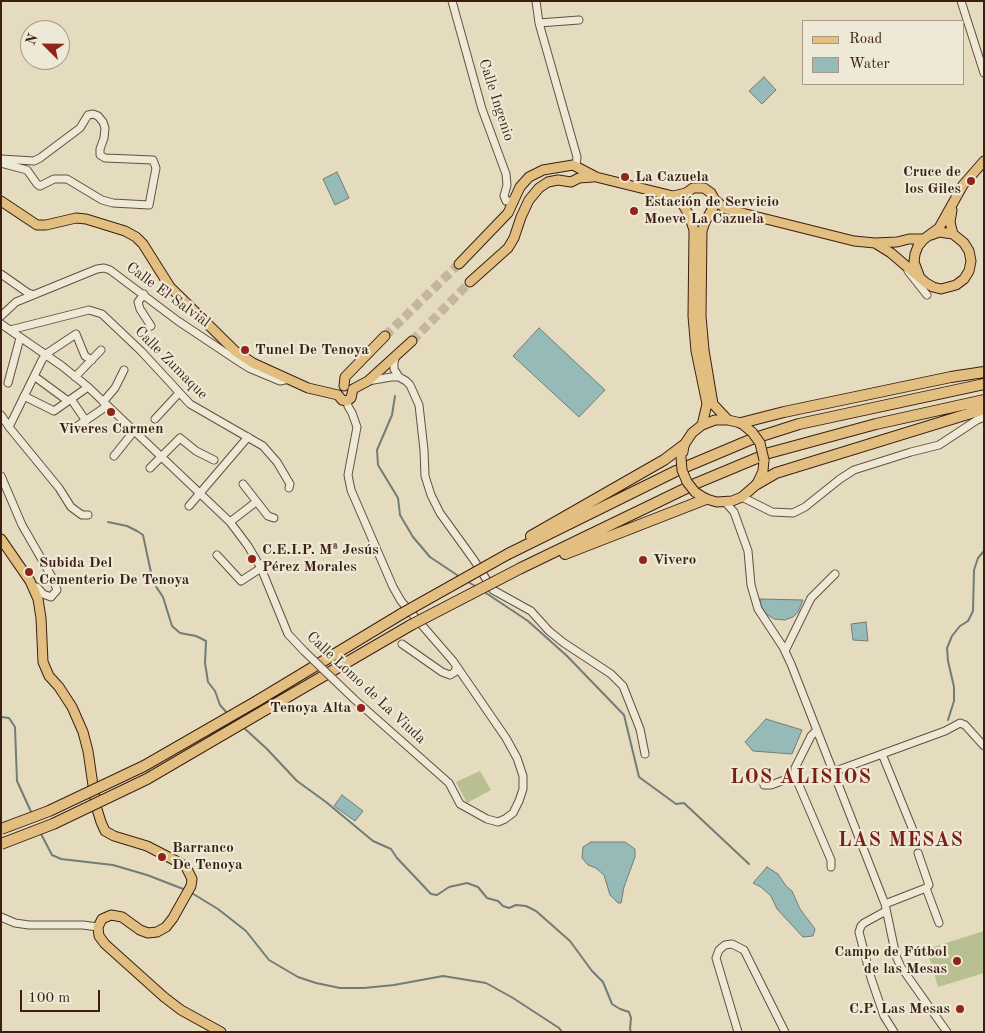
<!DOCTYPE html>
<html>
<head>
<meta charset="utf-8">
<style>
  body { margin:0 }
  #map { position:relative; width:985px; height:1033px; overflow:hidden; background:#e5dcc0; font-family:"Old Standard TT",serif }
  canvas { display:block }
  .frame { position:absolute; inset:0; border:2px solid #3c1f12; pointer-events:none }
  .legend { position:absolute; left:802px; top:20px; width:162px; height:65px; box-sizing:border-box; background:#eee8d6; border:1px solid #a79888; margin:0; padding:6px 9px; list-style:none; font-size:15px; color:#3c1f12 }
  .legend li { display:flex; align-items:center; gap:10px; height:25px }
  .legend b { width:25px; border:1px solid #a79888 }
  .north { position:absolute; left:20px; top:20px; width:50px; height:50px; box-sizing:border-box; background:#eee8d6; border:1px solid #a79888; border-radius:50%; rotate:293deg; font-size:14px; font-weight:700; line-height:20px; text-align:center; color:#3c1f12 }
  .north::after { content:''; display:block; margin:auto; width:18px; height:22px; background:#8f2418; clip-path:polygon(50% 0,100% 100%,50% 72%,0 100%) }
  .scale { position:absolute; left:20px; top:990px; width:80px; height:22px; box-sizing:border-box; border:2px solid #3c1f12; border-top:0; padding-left:6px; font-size:15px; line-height:18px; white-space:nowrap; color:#3c1f12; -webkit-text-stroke:4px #eee8d6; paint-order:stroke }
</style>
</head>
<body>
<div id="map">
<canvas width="985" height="1033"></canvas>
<div class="frame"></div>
<ul class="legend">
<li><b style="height:6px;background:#e2be80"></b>Road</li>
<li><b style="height:14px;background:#96bab8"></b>Water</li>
</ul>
<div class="north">N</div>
<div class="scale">100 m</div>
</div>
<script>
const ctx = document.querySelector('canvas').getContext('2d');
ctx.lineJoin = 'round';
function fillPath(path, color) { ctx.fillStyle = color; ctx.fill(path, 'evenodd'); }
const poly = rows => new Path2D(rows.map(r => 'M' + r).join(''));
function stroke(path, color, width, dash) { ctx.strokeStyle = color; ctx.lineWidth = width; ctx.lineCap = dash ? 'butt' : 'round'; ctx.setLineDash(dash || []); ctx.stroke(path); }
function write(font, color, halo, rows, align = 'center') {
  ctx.font = font + ' "Old Standard TT",serif'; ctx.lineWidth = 4.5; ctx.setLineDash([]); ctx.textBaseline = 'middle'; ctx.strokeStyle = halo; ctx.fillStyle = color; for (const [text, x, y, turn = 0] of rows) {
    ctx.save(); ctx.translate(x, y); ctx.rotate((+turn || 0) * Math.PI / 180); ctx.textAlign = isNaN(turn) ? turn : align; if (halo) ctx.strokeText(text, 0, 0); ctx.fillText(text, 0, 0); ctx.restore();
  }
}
fillPath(poly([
  [480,771,491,790,467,803,456,782],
  [984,931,984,973,938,987,927,949]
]), '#b8bf90');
const water = poly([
  [764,77,776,90,762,104,749,91,764,77],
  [337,172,349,198,335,205,323,179,337,172],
  [539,328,605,390,579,417,513,356,539,328],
  [760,599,803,600,798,612,793,617,785,620,774,619,765,613,761,606,760,599],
  [866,622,868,641,853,640,851,624,866,622],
  [766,719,802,730,792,754,753,751,745,742,766,719],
  [342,795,363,811,355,821,334,806,342,795],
  [591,842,625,842,635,849,635,857,624,887,621,903,618,903,610,895,604,875,596,868,588,865,582,858,583,847,591,842],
  [767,867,778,874,786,886,792,891,800,909,815,929,813,936,803,937,777,909,771,896,761,887,753,883,767,867]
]);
fillPath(water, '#96bab8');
stroke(water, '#727c76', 1);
stroke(poly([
  [395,396,392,415,377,450,378,465,398,498,400,515,413,537,430,557,460,577],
  [108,522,127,526,137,531,143,535,153,582,163,597,172,626,180,633,196,636,206,641,205,663,208,682,215,691,220,705,228,714],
  [468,582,477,587],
  [483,591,528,621,567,656,624,715,639,777,676,804,684,803,749,864],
  [1,717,9,718,15,727,17,781,32,814],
  [948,720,954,701,954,687,948,661,947,648,952,636,960,626,968,621,973,611,974,570,978,558,984,551],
  [243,727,267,749,297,781,326,802,373,841,391,849,397,858,431,894,437,895,449,887,467,883,478,887,487,898,498,901,503,906,509,908,516,905,526,906,536,911,570,941,592,971,603,982,612,1004,620,1009,629,1012,631,1018,630,1029,631,1032],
  [40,832,52,855,61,859,113,865,147,875,186,890],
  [190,892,218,909,246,931,269,960,298,977,316,983,340,988,364,988,394,985,443,976,486,983,513,998,559,1028,562,1032]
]), '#727c76', 2);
stroke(poly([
  [385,336,459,264],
  [412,341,470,282]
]), '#c3b69d', 9, [9, 4.5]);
const minor = poly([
  [452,1,482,109,506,174,507,185,504,196,506,201,513,201],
  [536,1,539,23,577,157,576,166],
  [961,1,984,73],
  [539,23,579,20],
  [1,159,34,161,40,158,80,128,88,115,93,114,98,116,103,122,105,128,104,138,100,149,100,155,105,158,153,160,156,168,149,205,113,203,102,200,67,179,54,179,40,186,37,184,27,170,1,163],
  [908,271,927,295],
  [1,274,28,293,34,295],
  [144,294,138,302,140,309,151,326],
  [1,316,16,302,97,269,104,268,110,270,178,321,238,361,249,368,280,381,289,379],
  [1,324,62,366,88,387,230,522,248,546,261,568,288,634,304,651],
  [10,330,89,310,102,314,141,351,190,404,263,446,277,462,290,484,289,488],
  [34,376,68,401],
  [75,377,101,350],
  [399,377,406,381,410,385,419,405,424,450,425,476,431,495,440,513,474,560,493,590,531,611,549,631,564,643,611,674,623,686,640,729,645,754],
  [368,381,391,377,399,377,394,369,394,362,396,356],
  [8,383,20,338],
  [24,396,54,411,88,387],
  [71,399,86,421],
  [347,401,348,406,352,413,357,427,348,475,351,490,393,587,401,601,453,661,506,738,517,758,523,776,523,789,519,801,513,813,505,819,498,822,487,819,460,804,449,783,354,699],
  [103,402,115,388,124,370],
  [1,415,9,427,59,488,71,507,82,515,88,515],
  [155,419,179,393],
  [9,427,42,360,46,354,76,334,85,356,92,360],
  [76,427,107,406],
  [114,456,134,431],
  [150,468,180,438,196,451,214,460],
  [1,476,22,525,53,579,57,590,51,597,43,594,37,587,32,587],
  [243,484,268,516,274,518],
  [742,497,772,512,793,513,805,507,840,479,854,470,911,452,939,445,977,420,984,417],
  [725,502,734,512,748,551,751,585,758,609,783,647,791,664,885,904,896,956,901,967,947,1032],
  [189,506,248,437],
  [230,522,256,502],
  [217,555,241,581,261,568],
  [402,644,442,672,450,675,455,672,456,668],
  [785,651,811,598,835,574],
  [816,731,811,736,795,768,795,776,831,860,831,867],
  [882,754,917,840],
  [833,772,945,731,960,723,965,725,984,746],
  [764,785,771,785,795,776],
  [926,888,939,923],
  [885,904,926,888,929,885,918,853],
  [886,911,864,923,861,926,859,932,871,978,884,1016,894,1032],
  [1,917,15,923,29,925,83,925,98,927],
  [738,1032,716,958,719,950,725,945,732,944,744,950,785,1032]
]);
const major = poly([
  [673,196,686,193,693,188,704,188,711,193,715,200,726,209,854,241,875,243,897,242,909,239,924,239],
  [715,200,714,206,705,222,702,231,701,316,704,350,713,404,728,420],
  [1,201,37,225,46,225,76,218,86,219,125,231,136,237,143,244,170,287,235,351,253,363,308,388,338,395,342,400,347,401,351,398,353,389],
  [952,210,950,222,953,234],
  [875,243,891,253,926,283,933,287,941,289,956,285,964,279,969,271,971,261,969,251,964,243,953,234,939,232,931,235],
  [459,264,508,213,520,187,529,177,543,170,573,165,596,177,673,196,683,205,689,215,694,230,693,316,696,351,707,404,702,425],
  [919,275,914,262,915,254,918,246,924,239,939,228,963,185,984,161],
  [470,282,508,248,514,238,521,217,529,200,539,188,548,182,558,180,571,182,579,178,593,177],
  [344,386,345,377,385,336],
  [353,389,368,381,412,341],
  [683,452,684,445,692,433,702,425,715,420,728,420,741,423,752,432],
  [695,492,706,499,717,502,732,501,742,497,757,484,763,471,764,460],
  [1,539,30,581,38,599,41,618,43,662,49,676,59,687,72,707,83,732,88,751,96,806,101,822,105,831,114,836,147,846,180,863,186,867,192,879,191,886,173,918,166,927,157,932,148,933,140,930,122,917,111,915,102,919,98,927,99,936,105,944,164,997,181,1010,221,1032]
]);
const highway = poly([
  [741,423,784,412,951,377,984,372],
  [757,484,776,473,984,409],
  [531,536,664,460,684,445],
  [508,554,676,471,752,439,799,424,984,384],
  [565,554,706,499],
  [521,568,697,483,769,453,876,424,984,400],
  [257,701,403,613],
  [265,710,411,625]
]);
stroke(minor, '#664e3e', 9);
stroke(major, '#3c1f12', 11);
stroke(highway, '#3c1f12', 12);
stroke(minor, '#eee8d6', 7);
stroke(major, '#e2be80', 9);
stroke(highway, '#e2be80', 10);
const minorBridge = poly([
  [304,651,354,699]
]);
const majorBridge = poly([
  [752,432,760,443,764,460],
  [681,457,682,470,687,482,695,492]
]);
const highwayBridge = poly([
  [403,613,508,554],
  [411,625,521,568],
  [1,829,49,811,144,766,257,701],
  [1,844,53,824,147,779,265,710]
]);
stroke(minorBridge, '#664e3e', 9, []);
stroke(majorBridge, '#3c1f12', 11, []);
stroke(highwayBridge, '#3c1f12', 12, []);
stroke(minorBridge, '#eee8d6', 7);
stroke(majorBridge, '#e2be80', 9);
stroke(highwayBridge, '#e2be80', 10);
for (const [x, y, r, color] of [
  [625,177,5,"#8f2418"],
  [971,181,5,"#8f2418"],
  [634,211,5,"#8f2418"],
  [245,350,5,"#8f2418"],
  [111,412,5,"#8f2418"],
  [252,559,5,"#8f2418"],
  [643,560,5,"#8f2418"],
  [29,572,5,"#8f2418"],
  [361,708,5,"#8f2418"],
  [162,857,5,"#8f2418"],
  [957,961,5,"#8f2418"],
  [960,1009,5,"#8f2418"]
]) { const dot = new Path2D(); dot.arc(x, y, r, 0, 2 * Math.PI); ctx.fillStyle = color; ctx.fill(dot); stroke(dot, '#eee8d6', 2); }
write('15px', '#3c1f12', '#eee8d6', [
  ["Calle Ingenio",496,100,72],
  ["Calle El Salvial",168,295,36],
  ["Calle Zumaque",171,363,45],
  ["Calle Lomo de La Viuda",366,688,43]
]);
write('bold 15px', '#3c1f12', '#eee8d6', [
  ["Cruce de",961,172,"right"],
  ["los Giles",961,189,"right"],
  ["La Cazuela",635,177],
  ["Estación de Servicio",644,202],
  ["Moeve La Cazuela",644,219],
  ["Tunel De Tenoya",255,350],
  ["Viveres Carmen",111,429,"center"],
  ["C.E.I.P. Mª Jesús",262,550],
  ["Pérez Morales",262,567],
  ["Vivero",653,560],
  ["Subida Del",39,563],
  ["Cementerio De Tenoya",39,580],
  ["Tenoya Alta",351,708,"right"],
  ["Barranco",172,848],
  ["De Tenoya",172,865],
  ["Campo de Fútbol",947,952,"right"],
  ["de las Mesas",947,969,"right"],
  ["C.P. Las Mesas",950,1009,"right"]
], 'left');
ctx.letterSpacing = '1px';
write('bold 20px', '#7a1f14', '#eee8d6', [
  ["LOS ALISIOS",801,778],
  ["LAS MESAS",901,841]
]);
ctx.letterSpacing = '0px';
</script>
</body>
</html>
